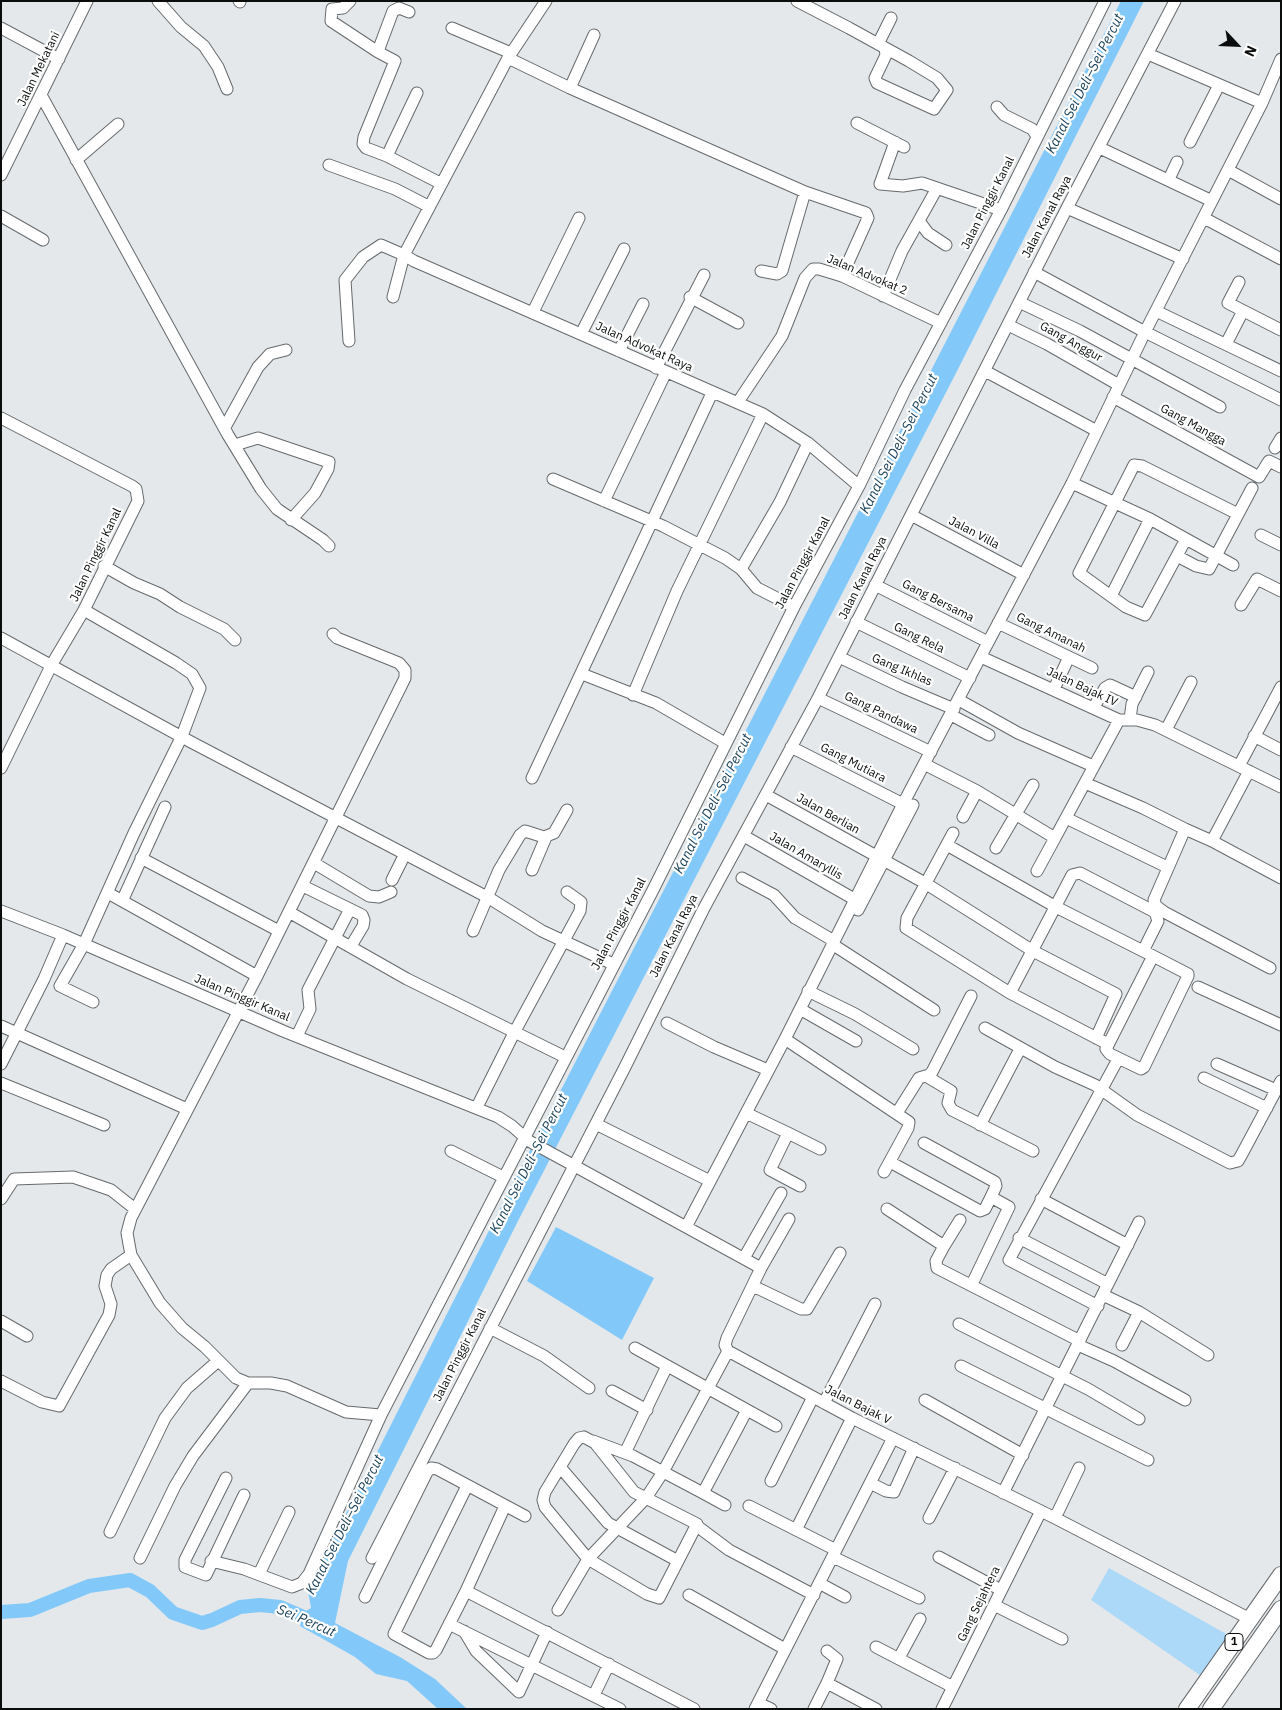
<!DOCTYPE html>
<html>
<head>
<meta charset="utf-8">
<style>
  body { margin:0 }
  #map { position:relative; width:1282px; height:1710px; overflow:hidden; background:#e4e8ea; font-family:"IBM Plex Sans",sans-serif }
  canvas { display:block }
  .frame { position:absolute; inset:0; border:2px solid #0b0d0d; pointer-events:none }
  .north { position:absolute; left:1212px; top:20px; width:50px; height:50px; -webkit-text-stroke:4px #fff; paint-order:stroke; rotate:115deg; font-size:14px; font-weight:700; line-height:20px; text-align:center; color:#0b0d0d }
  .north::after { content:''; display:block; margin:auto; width:18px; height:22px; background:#0b0d0d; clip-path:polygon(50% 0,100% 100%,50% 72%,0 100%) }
</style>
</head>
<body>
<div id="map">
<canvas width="1282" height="1710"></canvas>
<div class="frame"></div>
<div class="north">N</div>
</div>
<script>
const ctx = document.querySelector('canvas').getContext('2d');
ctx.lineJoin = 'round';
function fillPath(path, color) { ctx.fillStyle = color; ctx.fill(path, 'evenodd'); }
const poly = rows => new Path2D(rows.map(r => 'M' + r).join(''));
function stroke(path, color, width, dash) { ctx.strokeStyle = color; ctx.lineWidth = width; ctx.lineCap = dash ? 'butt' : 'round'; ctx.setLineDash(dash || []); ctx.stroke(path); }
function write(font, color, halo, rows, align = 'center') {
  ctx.font = font + ' "IBM Plex Sans",sans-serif'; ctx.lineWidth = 4.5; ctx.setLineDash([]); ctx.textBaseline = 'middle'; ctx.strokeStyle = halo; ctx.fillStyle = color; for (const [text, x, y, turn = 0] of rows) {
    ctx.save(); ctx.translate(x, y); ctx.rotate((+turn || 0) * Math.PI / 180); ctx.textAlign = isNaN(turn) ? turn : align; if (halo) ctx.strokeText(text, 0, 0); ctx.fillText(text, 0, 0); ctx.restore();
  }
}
fillPath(poly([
  [1109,1568,1228,1635,1201,1676,1091,1600]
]), '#add9f9');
fillPath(poly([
  [1121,1,1144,1,955,375,519,1219,348,1561,335,1623,400,1657,435,1679,467,1709,438,1709,407,1681,376,1674,355,1657,300,1626,306,1611,311,1608,308,1591,313,1579,508,1193],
  [556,1227,654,1278,622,1340,527,1281]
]), '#82c9fa');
stroke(poly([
  [1,1612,30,1610,89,1586,130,1580,150,1591,173,1613,202,1623,212,1620,240,1607,260,1605,280,1607,320,1624]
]), '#82c9fa', 14);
const minor = poly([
  [158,1,181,27,204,46,218,67,227,89],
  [239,1,240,2],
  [350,1,343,8,332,9,331,21,378,52],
  [546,1,508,58,404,255,414,261,763,414,808,443,859,486],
  [797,1,849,28,909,61,937,78,947,90,934,109,877,83,875,78,886,55,885,48],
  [409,12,399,8,393,11,381,43,378,52,395,61,364,137,363,144,366,148,387,156,440,183],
  [1,28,59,59],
  [452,28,511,53],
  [878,44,891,18],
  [1148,54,1262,103],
  [508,58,570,88,805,192,866,213,868,218,842,276],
  [570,88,594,35],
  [41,95,228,435,261,489,277,509,323,540,329,546],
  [997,107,1004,115,1032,129,1037,136],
  [857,123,904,147],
  [895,142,880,184,903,186,922,183,1001,210],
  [1190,142,1219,85],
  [1100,148,1212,201],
  [387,156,417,93],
  [76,160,118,124],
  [329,165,395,189,428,206],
  [1228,170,1281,199],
  [1,175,87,1],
  [1169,179,1177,162],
  [1067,208,1183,259],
  [1,216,43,240],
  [1204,218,1281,259],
  [919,221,928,233,946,245],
  [761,271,777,274,782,271,805,192],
  [1034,272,1145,332,1281,400],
  [1239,282,1228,303,1281,330],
  [883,296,902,251,936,190],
  [690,297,738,323],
  [1019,302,1080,331,1220,407],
  [1156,311,1281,371],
  [533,312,579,218],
  [1008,325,1047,344,1119,385],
  [581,334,624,249],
  [349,341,345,280,363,257,381,245,404,255,393,297],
  [1226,344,1243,311],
  [619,351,643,304],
  [656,368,704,275],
  [985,371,1097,431],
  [1113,397,1259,477,1269,461,1281,467],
  [738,402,782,336,805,278,813,269,819,269,842,276,941,323],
  [1,418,132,486,136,489,138,501,84,610,52,664,1,768],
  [225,427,258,367,270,354,286,350],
  [235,445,258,438,329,462,328,469,315,493,291,520],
  [1275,448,1281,438],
  [553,479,663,526,725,558,741,569,757,588,794,607],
  [1072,483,1150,519,1233,565],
  [604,501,666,372],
  [911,515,1024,575],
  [1261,535,1281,545],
  [1186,539,1145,615,1126,607,1079,573,1134,465,1142,466,1238,514],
  [1177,556,1196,566,1209,569,1252,488],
  [104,566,134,583,160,594,180,607,224,629,235,640],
  [741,569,780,502,808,443],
  [875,585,988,642],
  [1111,596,1150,519],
  [1241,605,1257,579,1281,591],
  [84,610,176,663,192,674,200,688,182,736,134,833,84,944,60,986,93,1002],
  [856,622,970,678],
  [998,623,1092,668],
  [333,634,337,638,399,663,405,670,405,678,257,976,131,1218,127,1233,131,1255,160,1303,182,1328,205,1347,236,1378,248,1383,271,1383,287,1386,346,1412,381,1415],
  [1,638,191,742,489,898,542,931,613,964],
  [839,657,902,687,954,709],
  [981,657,1119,720,1137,720,1155,725,1281,787],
  [582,674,656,703,725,743],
  [1054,689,1069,657],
  [633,695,677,591,763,414],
  [818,698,931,752],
  [959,700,1018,733,1093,766],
  [1094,707,1105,688,1110,685,1136,697],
  [951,715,989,735],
  [1130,719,1132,704,1148,672],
  [1166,730,1191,682],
  [1254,736,1281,750],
  [791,747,903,804],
  [924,764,977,791],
  [1239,766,1281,687],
  [1249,771,1212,841,1185,829,1154,900,1156,906,1164,912,1270,968],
  [532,778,712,393],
  [1085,783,1143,808,1185,829],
  [766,795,925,883,1033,951,1116,994,1096,1038],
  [963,817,977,791,1055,838,1119,720],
  [1066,818,1167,867],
  [953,833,907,918,906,928,1010,993],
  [744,836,854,899],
  [1212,841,1281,878],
  [947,845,1056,907,1143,951],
  [996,848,1033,785],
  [141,858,279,931],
  [314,863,369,896,379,897,391,892],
  [532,870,546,837],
  [1037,871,1055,838],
  [742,878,774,895,795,918,834,941],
  [392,880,405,854],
  [303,886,362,915,364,920,363,926,351,946],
  [108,893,257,976],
  [123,899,165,807],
  [858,910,913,805],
  [1,911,63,935,283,1031,498,1117,512,1126,529,1141,761,1268,727,1338,725,1345,728,1351,852,1418,1055,1518,1250,1619],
  [289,912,407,979,565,1057],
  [473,931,499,870,520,835,525,831,544,837,554,833,567,810],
  [832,944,934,1010],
  [1198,987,1281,1025],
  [808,991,855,1014,913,1049],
  [800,1009,856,1041],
  [667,1023,714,1047,768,1070],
  [1,1026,187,1109],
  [985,1028,1055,1067,1095,1085,1137,1115,1230,1163,1238,1161,1243,1152,1281,1081],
  [297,1036,310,1009,308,990,350,909],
  [785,1039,909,1122,908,1128,884,1172],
  [1108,1044,1010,993,1072,875,1080,873,1155,912,1158,921,1143,951,1153,956,1188,974,1188,976,1144,1067,1141,1069,1110,1054,1106,1049,1153,956],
  [1,1064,44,979,63,935],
  [1217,1064,1276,1090],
  [926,1076,951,1091,948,1103,952,1110,1033,1151],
  [1204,1078,1267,1108],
  [1,1083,104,1125],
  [477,1107,514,1033,580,911,581,902,567,892],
  [746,1113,788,1133,770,1170,800,1186],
  [897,1113,919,1078,929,1075,932,1072,971,996],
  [596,1124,710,1181],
  [980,1125,1020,1049],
  [788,1133,820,1149],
  [924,1143,995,1182,996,1186,991,1197,1009,1207,972,1284],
  [451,1151,503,1177],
  [890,1162,980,1211,985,1209,991,1197],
  [1,1199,14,1179,73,1177,111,1190,135,1209],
  [1041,1199,1128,1245],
  [887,1209,944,1246,936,1261,937,1268,1080,1341],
  [686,1227,785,1039,903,804,1072,483,1145,332,1262,103,1281,59],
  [1019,1238,1108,1284],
  [944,1246,960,1220],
  [744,1258,781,1193],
  [761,1268,789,1219],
  [753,1286,801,1309,807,1309,840,1253],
  [1103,1295,1139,1312,1208,1355],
  [1098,1306,1009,1260,1117,1061],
  [1,1321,27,1336],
  [959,1324,1088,1389,1139,1419],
  [490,1328,544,1356,589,1388],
  [1078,1345,1114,1361,1185,1400],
  [1122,1345,1139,1312],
  [635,1348,776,1426],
  [961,1366,1148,1460],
  [1,1381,42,1402,59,1406,109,1315,111,1304,105,1286,107,1275,111,1269,131,1255],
  [612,1391,647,1410],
  [925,1400,1023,1455],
  [824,1403,875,1304],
  [584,1437,595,1443,634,1492,697,1524,659,1598,647,1594,588,1559,545,1507,543,1500,545,1492,574,1444,579,1438,584,1437],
  [593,1441,633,1456,703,1493,747,1410],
  [625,1453,667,1366],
  [560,1467,608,1523,678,1561],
  [226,1478,185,1560,185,1567,206,1575,244,1495],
  [771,1481,813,1397],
  [870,1483,886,1491,894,1492,914,1448],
  [467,1486,394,1634,429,1653,433,1653,436,1650,466,1591,505,1506],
  [703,1493,725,1505],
  [1003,1493,1139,1222],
  [749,1506,836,1550],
  [929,1518,955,1468],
  [1055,1518,1079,1468],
  [697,1526,729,1550,814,1595],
  [796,1530,852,1418],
  [110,1532,165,1418,187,1388,218,1361],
  [833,1557,919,1598],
  [939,1557,1001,1590],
  [140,1558,175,1486,193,1456,248,1383],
  [372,1558,625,1067,703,910,818,698,1067,208,1175,1],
  [211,1561,244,1569,292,1587,302,1583,309,1574,381,1415,654,888,794,607,859,486,905,390,1001,210,1105,1],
  [259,1574,289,1512],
  [819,1583,845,1597],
  [466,1591,694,1709],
  [689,1595,785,1649],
  [365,1597,427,1472,431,1468,437,1469,525,1516],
  [994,1605,1062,1639],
  [558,1610,588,1559,646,1498,663,1472,728,1351],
  [449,1624,620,1709],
  [464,1631,476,1651,519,1692,547,1632],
  [876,1647,953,1687],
  [899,1658,920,1619],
  [827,1683,837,1659,827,1651],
  [594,1695,609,1664],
  [758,1703,771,1709],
  [755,1709,893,1438],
  [814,1709,827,1683,876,1709],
  [942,1709,1041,1511]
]);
const highway = poly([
  [1187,1709,1281,1575],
  [1211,1709,1281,1609]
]);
stroke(minor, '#676a6c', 13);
stroke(highway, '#676a6c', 18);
stroke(minor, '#fff', 11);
stroke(highway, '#fff', 16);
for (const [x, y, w] of [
  [1234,1642,18]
]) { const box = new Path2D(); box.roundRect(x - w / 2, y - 8.5, w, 17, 4); ctx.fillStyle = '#fff'; ctx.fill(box); stroke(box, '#0b0d0d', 1); }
write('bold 11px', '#0b0d0d', null, [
  ["1",1234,1642]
]);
write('12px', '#0b0d0d', '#fff', [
  ["Jalan Mekatani",39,69,-64],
  ["Jalan Pinggir Kanal",988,203,-63],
  ["Jalan Kanal Raya",1047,217,-62],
  ["Jalan Advokat 2",867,275,23],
  ["Gang Anggur",1071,342,29],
  ["Jalan Advokat Raya",644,347,24],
  ["Gang Mangga",1193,425,29],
  ["Jalan Villa",974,533,28],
  ["Jalan Pinggir Kanal",96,555,-64],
  ["Jalan Pinggir Kanal",803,563,-62],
  ["Jalan Kanal Raya",863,578,-63],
  ["Gang Bersama",938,601,27],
  ["Gang Amanah",1051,633,26],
  ["Gang Rela",919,638,26],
  ["Gang Ikhlas",902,670,23],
  ["Jalan Bajak IV",1082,687,25],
  ["Gang Pandawa",881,713,26],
  ["Gang Mutiara",853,763,27],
  ["Jalan Berlian",828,814,29],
  ["Jalan Amaryllis",806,856,30],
  ["Jalan Pinggir Kanal",619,924,-62],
  ["Jalan Kanal Raya",674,936,-63],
  ["Jalan Pinggir Kanal",242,998,23],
  ["Jalan Pinggir Kanal",460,1355,-63],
  ["Jalan Bajak V",858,1405,27],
  ["Gang Sejahtera",979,1604,-64]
]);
write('italic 14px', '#163e57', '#fff', [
  ["Kanal Sei Deli–Sei Percut",1085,84,-63],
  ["Kanal Sei Deli–Sei Percut",899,444,-63],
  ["Kanal Sei Deli–Sei Percut",713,804,-63],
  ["Kanal Sei Deli–Sei Percut",529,1164,-63],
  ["Kanal Sei Deli–Sei Percut",345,1525,-63],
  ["Sei Percut",306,1621,23]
]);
</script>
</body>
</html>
